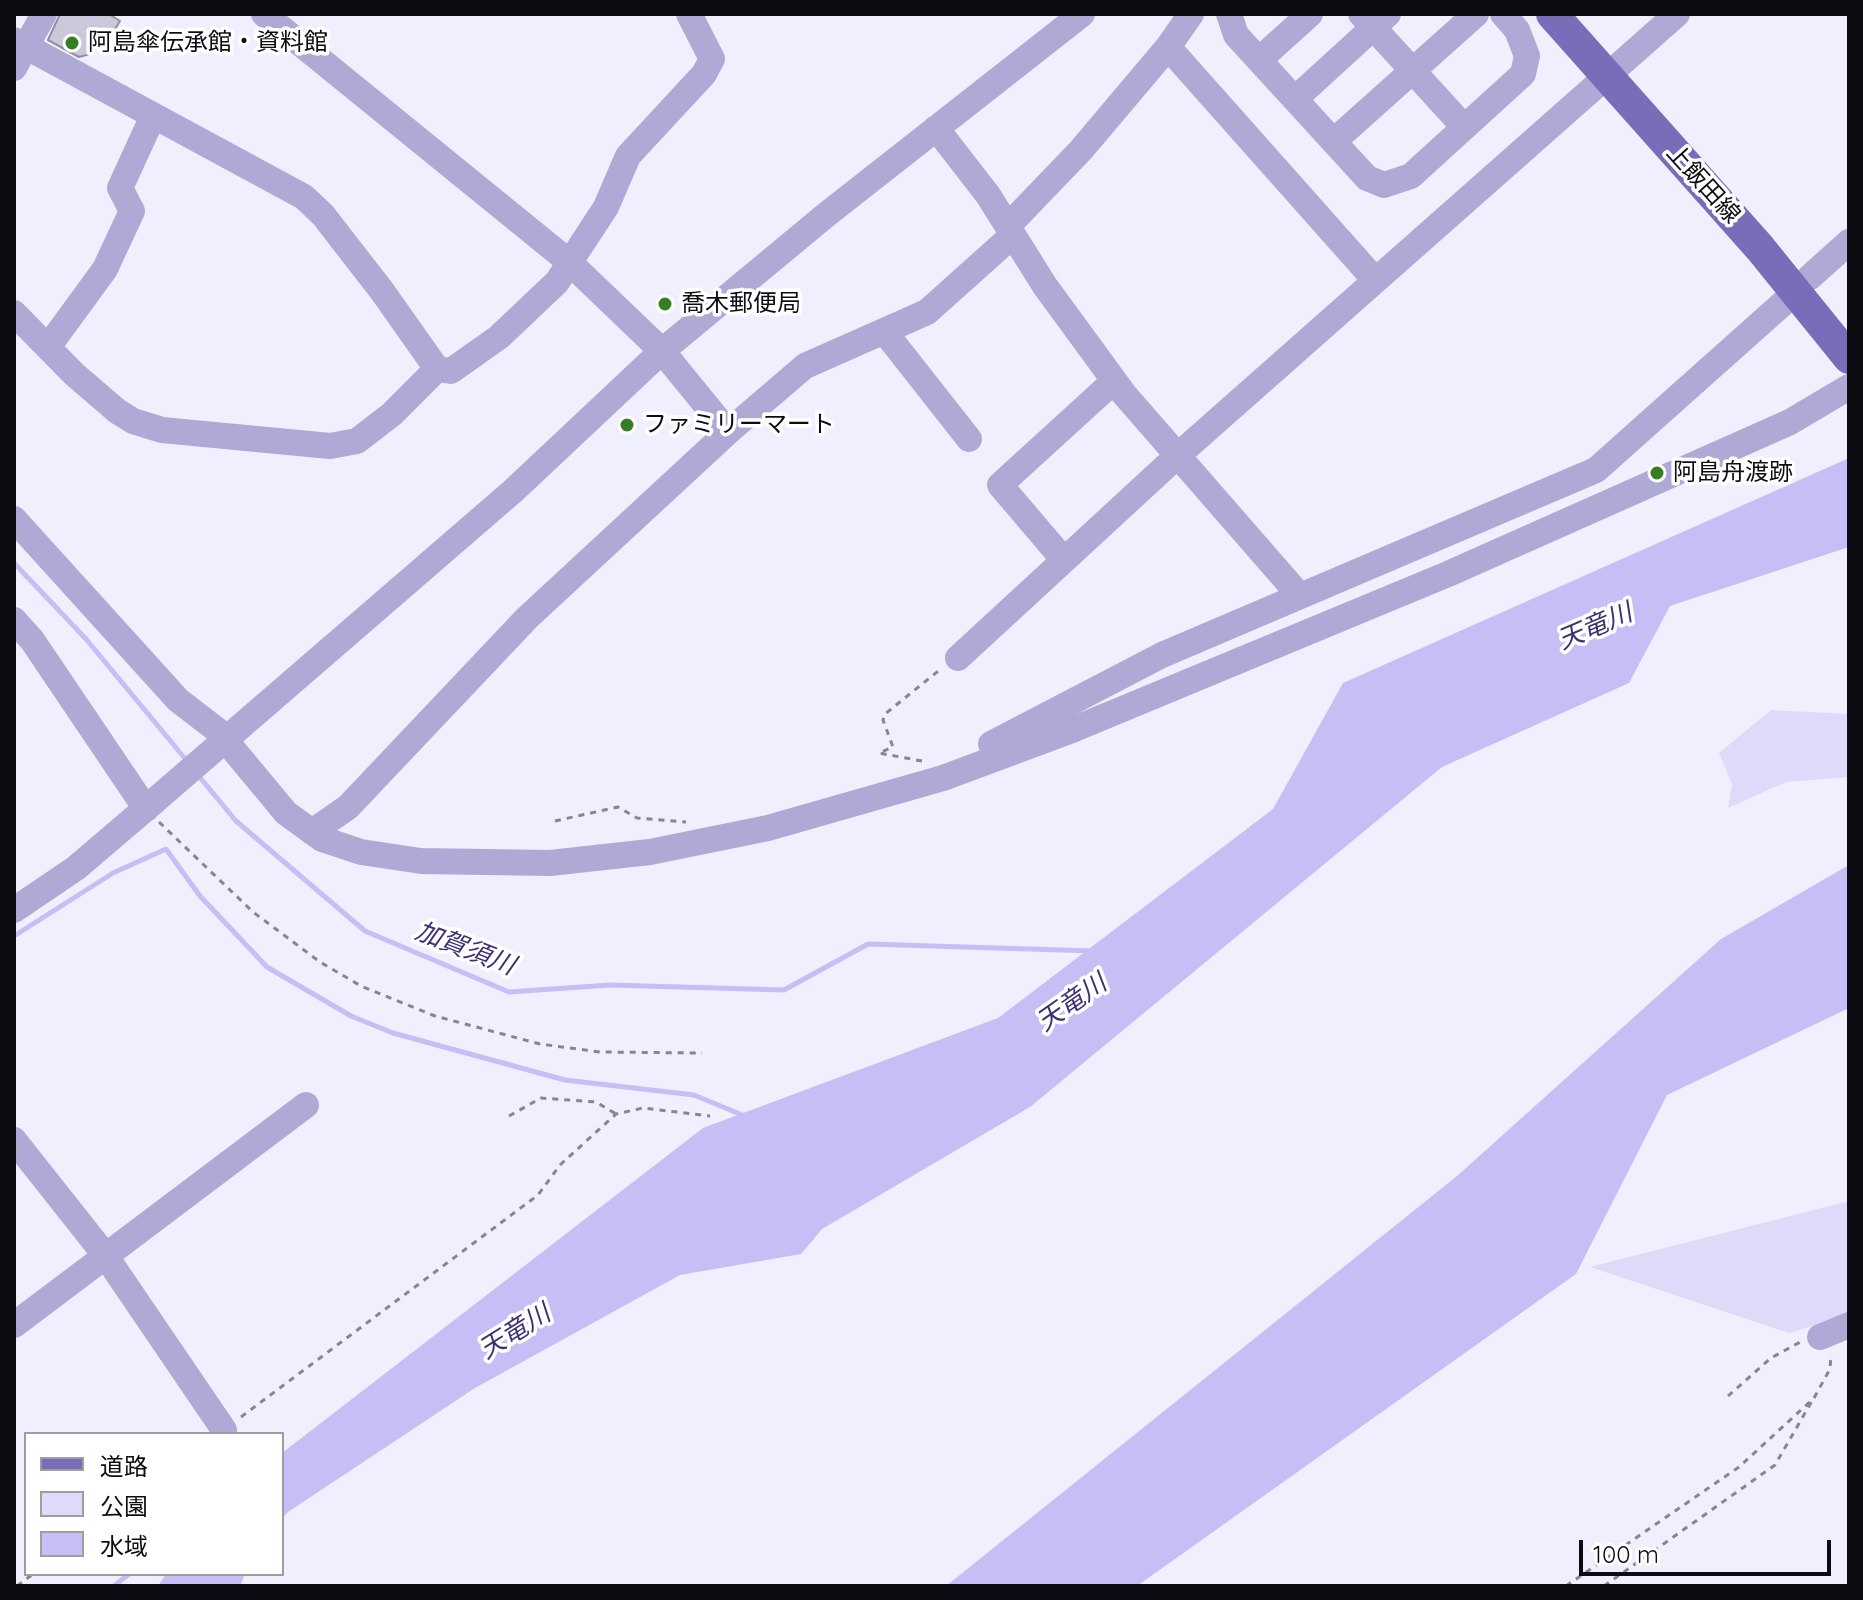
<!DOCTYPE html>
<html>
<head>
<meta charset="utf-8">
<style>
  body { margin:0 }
  #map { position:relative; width:1863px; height:1600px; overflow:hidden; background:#f0effe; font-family:Quicksand,"Noto Sans JP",sans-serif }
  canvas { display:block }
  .frame { position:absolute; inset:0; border:16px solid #0d0c12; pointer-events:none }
  .legend { position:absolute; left:24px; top:1432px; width:260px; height:144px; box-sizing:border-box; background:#fff; border:2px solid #9e9ea0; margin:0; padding:10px 14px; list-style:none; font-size:24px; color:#0d0c12 }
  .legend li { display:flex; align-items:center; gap:16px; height:40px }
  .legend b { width:40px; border:2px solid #9e9ea0 }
  .scale { position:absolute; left:1579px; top:1540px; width:252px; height:36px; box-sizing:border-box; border:4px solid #0d0c12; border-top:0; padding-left:10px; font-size:24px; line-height:28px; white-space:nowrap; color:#0d0c12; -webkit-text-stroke:6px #fff; paint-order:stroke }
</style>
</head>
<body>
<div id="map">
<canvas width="1863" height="1600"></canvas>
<div class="frame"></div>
<ul class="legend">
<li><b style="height:10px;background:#796cb8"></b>道路</li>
<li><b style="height:22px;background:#dedbfa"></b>公園</li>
<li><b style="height:22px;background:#c6bff6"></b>水域</li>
</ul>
<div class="scale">100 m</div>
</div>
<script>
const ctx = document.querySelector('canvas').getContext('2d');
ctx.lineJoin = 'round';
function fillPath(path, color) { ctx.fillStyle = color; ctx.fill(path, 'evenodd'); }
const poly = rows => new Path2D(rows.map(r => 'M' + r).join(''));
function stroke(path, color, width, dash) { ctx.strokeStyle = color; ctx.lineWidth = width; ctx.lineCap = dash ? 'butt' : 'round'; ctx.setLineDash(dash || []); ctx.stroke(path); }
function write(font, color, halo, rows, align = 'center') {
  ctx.font = font + ' Quicksand,"Noto Sans JP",sans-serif'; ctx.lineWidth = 7; ctx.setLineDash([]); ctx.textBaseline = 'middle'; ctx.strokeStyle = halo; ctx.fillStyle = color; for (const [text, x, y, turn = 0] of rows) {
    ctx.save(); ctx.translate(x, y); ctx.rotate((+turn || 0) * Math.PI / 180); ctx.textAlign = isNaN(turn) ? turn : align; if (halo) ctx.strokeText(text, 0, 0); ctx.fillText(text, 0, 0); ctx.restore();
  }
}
fillPath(poly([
  [1771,710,1849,714,1849,777,1786,782,1728,808,1732,784,1719,753],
  [1849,1201,1849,1315,1789,1333,1590,1267]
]), '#dedbfa');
fillPath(poly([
  [1849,458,1849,547,1670,606,1629,683,1442,767,1030,1107,822,1229,801,1254,680,1275,475,1388,288,1512,282,1519,282,1453,703,1128,998,1018,1273,809,1343,683],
  [1849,865,1849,1008,1667,1095,1576,1274,1137,1586,946,1586,1457,1176,1721,939],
  [166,1574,245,1574,240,1586,158,1586]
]), '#c6bff6');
stroke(poly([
  [14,563,86,639,187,761],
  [198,775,236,821,365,931,509,992,610,985,784,990,868,944,1094,951],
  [14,936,113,873,166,849,200,896,267,967,351,1016,393,1033,565,1080,694,1095,747,1117],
  [114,1586,129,1574]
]), '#c6bff6', 5);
const building = poly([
  [60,14,109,14,120,21,112,34,104,29,90,54,79,57,48,40,60,14]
]);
fillPath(building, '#cac8da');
stroke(building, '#9190a1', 2);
stroke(poly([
  [922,761,879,753,893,747,883,720,885,714,942,668],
  [555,821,618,807,637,818,686,822],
  [159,822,253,912,320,962,361,986,435,1016,540,1044,600,1052,702,1053],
  [509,1116,541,1098,596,1102,616,1114],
  [1728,1396,1771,1358,1802,1341],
  [241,1417,538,1195,560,1165,616,1114,643,1108,710,1116],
  [17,1586,33,1574],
  [1566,1586,1739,1467,1814,1398,1830,1369,1831,1354],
  [1604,1586,1775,1465,1812,1401]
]), '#868590', 3, [6, 6]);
stroke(poly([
  [264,14,568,261,662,351,728,432],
  [1229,14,1236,35,1367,178,1384,185,1411,176,1523,74,1527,56,1517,30,1503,14],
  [1361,14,1464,127],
  [14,40,304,197,323,215,382,291,437,369,451,371,499,337,557,282,606,207,628,156,704,74,712,59,689,14],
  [1168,47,1191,14],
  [1259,60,1310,14],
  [14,68,44,14],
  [1295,99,1388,14],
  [936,128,988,195,1045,286,1124,394,1300,596],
  [1334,141,1476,14],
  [1008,226,1081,150,1168,47,1375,280],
  [1810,277,1849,242],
  [14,313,74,374,117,411,133,421,162,430,330,446,357,441,392,414,437,369],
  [884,331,969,439],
  [48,347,105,269,132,211,120,188,153,116],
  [14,519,178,700,217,730,286,813,322,839,361,852,421,861,550,863,650,852,768,828,943,778,1072,730,1448,574,1790,422,1849,387],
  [1063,559,1000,485,1114,381],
  [14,620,32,640,146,809],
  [958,658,1176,457,1677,14],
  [991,744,1162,655,1596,470,1790,297],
  [312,832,348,807,527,618,728,432,805,366,927,312,1013,235],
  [14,910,76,868,151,804,513,491,662,351,826,215,1082,14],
  [14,1140,105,1255,224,1430],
  [14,1325,306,1105],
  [1820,1337,1849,1325]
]), '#afaad5', 26);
stroke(poly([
  [1552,14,1760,248,1849,358]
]), '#796cb8', 32);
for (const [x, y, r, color] of [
  [72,43,8,"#367e24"],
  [665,304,8,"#367e24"],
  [627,425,8,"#367e24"],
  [1657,473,8,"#367e24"]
]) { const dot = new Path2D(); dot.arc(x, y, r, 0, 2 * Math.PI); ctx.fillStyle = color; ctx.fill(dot); stroke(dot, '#fff', 3); }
write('24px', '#0d0c12', '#fff', [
  ["阿島傘伝承館・資料館",88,43],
  ["喬木郵便局",681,304],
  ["ファミリーマート",643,425],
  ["阿島舟渡跡",1673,473]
], 'left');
write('24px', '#0d0c12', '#fff', [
  ["上飯田線",1703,184,48]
]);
write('italic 26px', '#3f3171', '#fff', [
  ["天竜川",1595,627,-23],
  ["加賀須川",465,949,21],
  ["天竜川",1072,1003,-35],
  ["天竜川",515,1332,-32]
]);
</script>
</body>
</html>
